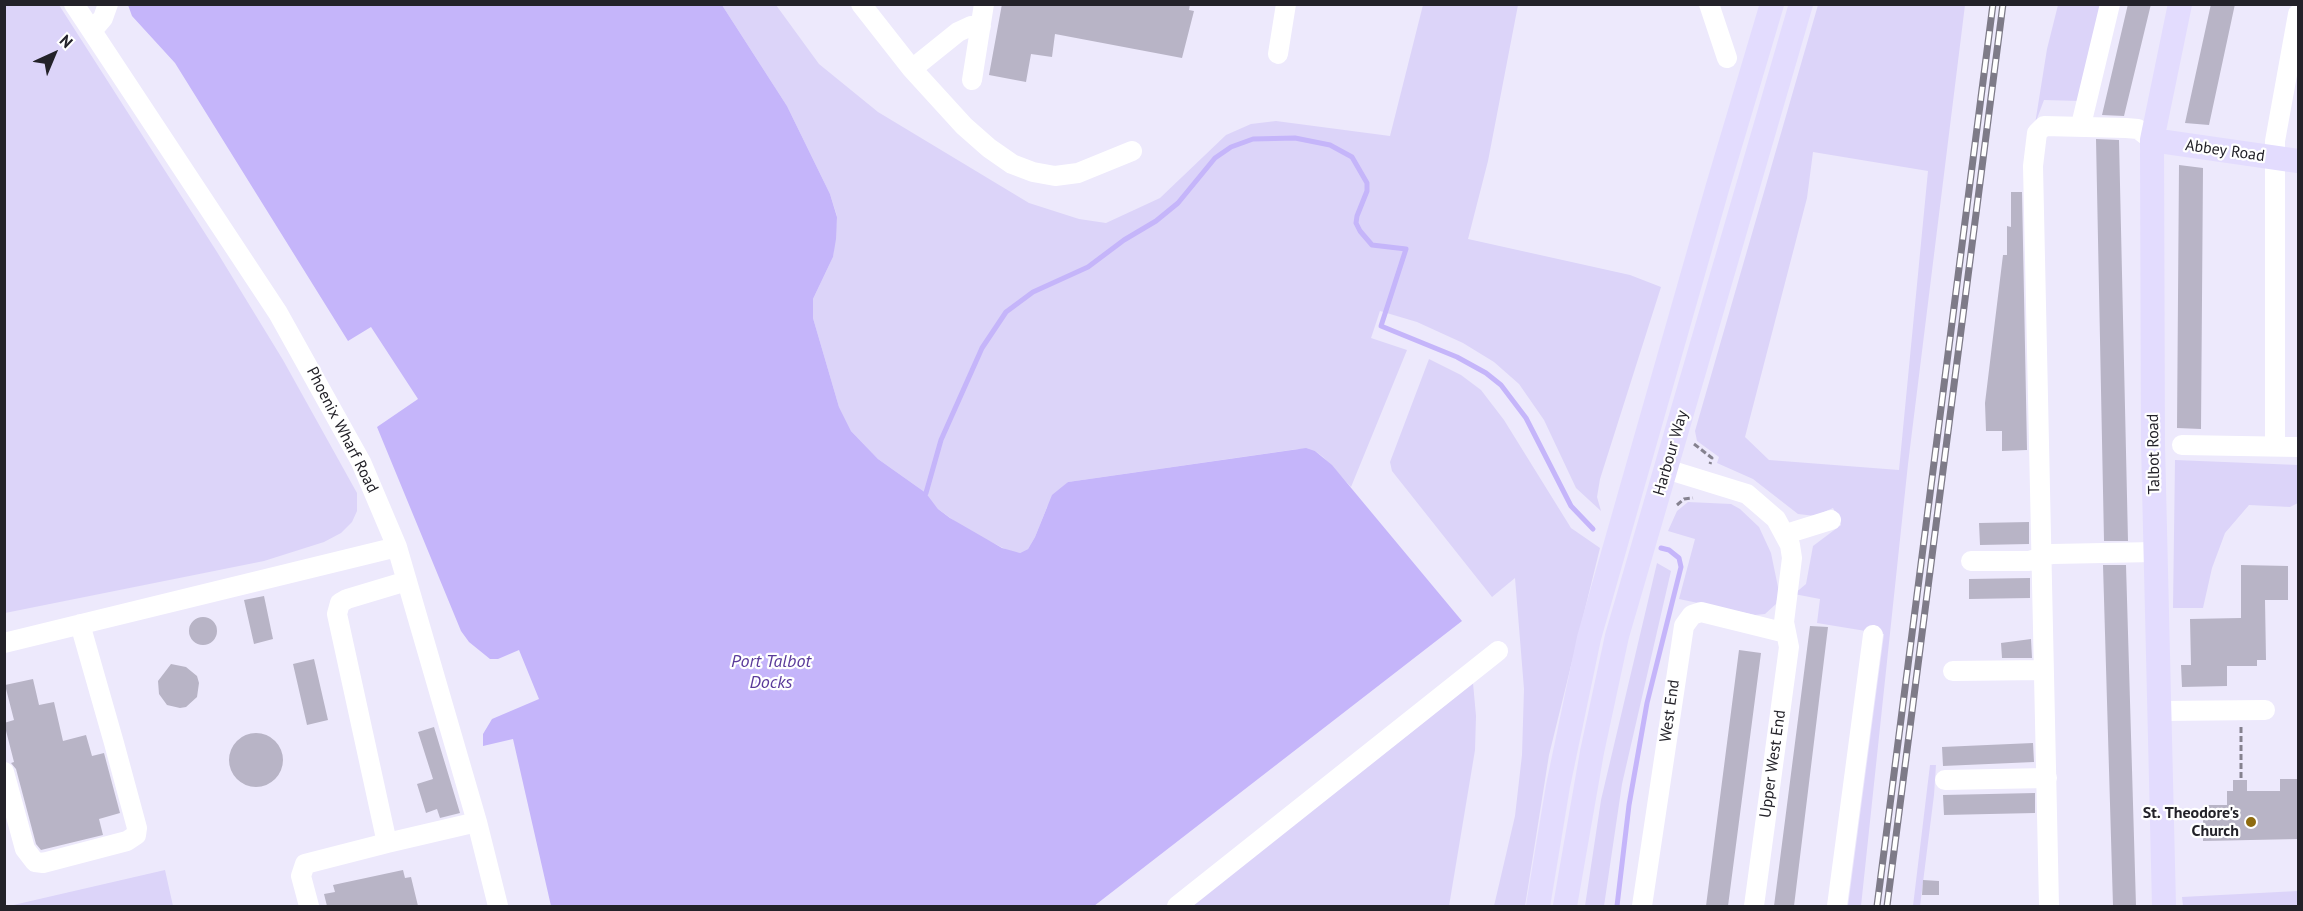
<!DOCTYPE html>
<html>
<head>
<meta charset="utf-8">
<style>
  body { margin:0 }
  #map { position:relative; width:2303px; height:911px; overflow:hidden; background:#ede9fc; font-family:"PT Sans",sans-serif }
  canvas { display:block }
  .frame { position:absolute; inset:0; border:6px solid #232229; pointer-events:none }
  .north { position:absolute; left:24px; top:24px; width:60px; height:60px; -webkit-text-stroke:4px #fff; paint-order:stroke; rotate:44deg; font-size:16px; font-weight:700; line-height:24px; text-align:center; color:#232229 }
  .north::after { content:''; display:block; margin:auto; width:21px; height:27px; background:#232229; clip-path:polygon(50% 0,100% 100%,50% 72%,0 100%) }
</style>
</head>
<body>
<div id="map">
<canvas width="2303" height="911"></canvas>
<div class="frame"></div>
<div class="north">N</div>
</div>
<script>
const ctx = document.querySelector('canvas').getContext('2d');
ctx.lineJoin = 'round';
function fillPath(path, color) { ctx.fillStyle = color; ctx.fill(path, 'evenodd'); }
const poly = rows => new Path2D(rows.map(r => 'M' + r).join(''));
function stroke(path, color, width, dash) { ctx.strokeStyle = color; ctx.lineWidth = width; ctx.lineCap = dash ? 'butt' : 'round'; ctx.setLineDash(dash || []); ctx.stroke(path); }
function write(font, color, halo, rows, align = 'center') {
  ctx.font = font + ' "PT Sans",sans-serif'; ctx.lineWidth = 4.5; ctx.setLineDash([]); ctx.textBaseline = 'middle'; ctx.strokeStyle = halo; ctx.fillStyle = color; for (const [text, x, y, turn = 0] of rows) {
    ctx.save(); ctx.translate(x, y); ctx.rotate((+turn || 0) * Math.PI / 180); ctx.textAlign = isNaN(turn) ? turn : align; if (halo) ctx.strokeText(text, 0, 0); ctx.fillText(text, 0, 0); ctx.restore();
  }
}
fillPath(poly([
  [4,5,59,5,217,252,283,360,357,493,357,511,352,522,341,533,324,542,264,561,5,613],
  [722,5,776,5,819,64,878,112,1029,203,1079,219,1106,223,1160,198,1226,135,1251,124,1276,121,1390,136,1423,5,1518,5,1488,161,1468,239,1630,275,1661,287,1600,479,1597,497,1601,511,1576,488,1544,420,1519,384,1494,362,1463,343,1417,322,1380,311,1371,338,1407,350,1351,487,1323,457,1315,451,1298,449,1068,482,1047,507,1035,537,1028,549,1020,553,1011,552,967,530,938,509,926,493,878,459,851,431,839,407,813,318,813,299,833,257,837,216,830,194,787,106],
  [1818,5,1965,5,1908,464,1861,906,1848,906,1884,634,1817,623,1820,599,1794,594,1806,584,1813,546,1841,525,1833,508,1815,516,1798,514,1753,479,1717,463,1719,457,1697,441,1695,431],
  [1813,152,1928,171,1899,470,1769,460,1745,437,1807,198],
  [2058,5,2101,5,2080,101,2044,100,2035,124,2047,49],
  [1429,359,1461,375,1481,390,1504,420,1571,528,1600,548,1549,755,1525,906,1494,906,1515,816,1522,755,1524,689,1515,578,1492,597,1392,471,1390,462],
  [2175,460,2298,465,2298,503,2290,507,2249,505,2225,533,2212,568,2203,608,2173,608],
  [1688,502,1731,504,1740,509,1759,527,1771,553,1779,592,1776,604,1765,614,1755,615,1679,599,1695,539,1668,531,1677,511],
  [1657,563,1671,571,1622,784,1604,906,1585,906,1601,800],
  [1473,683,1476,716,1475,750,1449,906,1192,906],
  [1930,765,1936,765,1934,795,1920,906,1913,906],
  [165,870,173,906,9,906],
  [2298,891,2298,906,2183,906,2182,897]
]), '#dcd4f9');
fillPath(poly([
  [128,5,722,5,787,106,830,194,837,217,836,239,833,257,813,299,813,318,839,407,851,431,878,459,926,493,938,509,950,518,1002,548,1020,553,1028,549,1035,537,1052,495,1068,482,1306,448,1315,451,1332,465,1462,621,1094,906,551,906,513,739,483,746,483,734,492,719,539,699,519,650,498,659,490,659,469,642,461,631,377,427,418,399,371,327,348,341,175,63,132,16]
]), '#c5b5fa');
stroke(poly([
  [926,493,941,440,982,348,1006,312,1033,292,1088,267,1124,240,1156,221,1178,203,1215,158,1231,147,1253,139,1295,138,1330,145,1352,157,1367,183,1367,191,1357,216,1356,223,1360,231,1372,245,1406,249,1381,326,1457,357,1486,373,1501,385,1526,418,1571,506,1593,529],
  [1617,906,1629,805,1647,703,1681,567,1679,558,1669,550,1661,548]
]), '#c5b5fa', 5);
fillPath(poly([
  [1002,4,1190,4,1189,10,1194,11,1182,58,1055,34,1052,57,1031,54,1026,82,989,75],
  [2128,4,2151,4,2124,116,2102,115],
  [2211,4,2235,4,2209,125,2185,123],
  [2096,139,2119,140,2128,541,2104,541],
  [2179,165,2203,168,2201,429,2177,428],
  [2011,192,2022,192,2027,450,2002,451,2002,431,1986,431,1985,403,2003,255,2007,255,2007,226,2011,227],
  [2029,522,2029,544,1980,545,1979,523],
  [2103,565,2126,565,2136,906,2113,906],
  [2241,565,2288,566,2288,600,2265,600,2266,660,2257,660,2257,666,2227,666,2227,686,2182,687,2181,665,2191,665,2190,619,2241,618],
  [2030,578,2030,598,1969,599,1969,579],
  [264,596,273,639,254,644,244,600],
  '189 631a14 14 0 1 1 28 0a14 14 0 1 1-28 0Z',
  [1810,626,1828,627,1794,906,1774,906],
  [2031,639,2032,658,2002,658,2001,643],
  [1739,650,1761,653,1728,906,1706,906],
  [314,659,328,720,307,725,293,664],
  [171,664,186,667,197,676,199,683,197,697,186,707,180,708,167,705,159,694,158,681],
  [33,679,39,705,54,702,63,741,86,735,92,756,104,753,120,813,99,819,103,835,41,850,36,844,16,769,11,763,14,762,4,723,14,720,5,685],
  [434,727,460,813,440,818,437,809,426,813,417,784,433,779,418,732],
  '229 760a27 27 0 1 1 54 0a27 27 0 1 1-54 0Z',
  [2033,743,2034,762,1943,766,1942,747],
  [2280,779,2298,779,2298,839,2203,841,2203,805,2227,805,2227,791,2233,791,2233,780,2247,780,2247,791,2280,791],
  [2035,793,2035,813,1944,815,1943,795],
  [403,870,405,878,411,877,418,906,327,906,324,894,335,892,333,885],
  [1923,880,1939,881,1939,895,1922,895]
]), '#b8b4c6');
stroke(poly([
  [1694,444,1712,458,1710,464],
  [1677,505,1684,499,1693,498],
  [2241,727,2241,780]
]), '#85828f', 3, [6, 3]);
stroke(poly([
  [74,4,278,313,361,462,397,547,477,822,498,906],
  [861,4,912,69,958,32,971,26,981,26],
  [1709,4,1727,58],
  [92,31,103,18,108,4],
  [1278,54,1286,4],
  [912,69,964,126,989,148,1012,164,1033,172,1055,176,1078,173,1132,151],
  [972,80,984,4],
  [2081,125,2110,4],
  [2182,445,2298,447],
  [2275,446,2275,141,2298,14],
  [1666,469,1747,494,1776,519,1790,545,1792,558,1784,622,1789,647,1754,906],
  [1786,534,1831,520],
  [1971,561,2029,561,2052,554,2155,552],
  [407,581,347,599,340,603,337,614,387,843,477,822],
  [4,643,397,547],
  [1953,671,2043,670],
  [2159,711,2265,710],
  [4,772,25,849,35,862,43,863,127,841,136,835,137,828,114,743,80,624],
  [1945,780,2047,778],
  [309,906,301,876,305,864,387,843],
  [1177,906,1498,651],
  [1642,906,1684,626,1692,615,1701,612,1786,633],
  [1837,906,1873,635],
  [2049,906,2033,166,2037,133,2044,126,2126,128,2138,129,2152,140]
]), '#fff', 20);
stroke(poly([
  [2152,140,2298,161],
  [1538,906,1558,786,1589,638,1717,189,1772,4],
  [1565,906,1592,752,1617,636,1801,4],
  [2164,906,2153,445,2152,140,2180,4]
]), '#e3dcfe', 24);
const rail = poly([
  [1877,906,1993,4],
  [1887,906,2003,4]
]);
stroke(rail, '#7e7b88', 7);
stroke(rail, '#fff', 4.5, [14]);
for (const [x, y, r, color] of [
  [2251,822,6,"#8e6b0f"]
]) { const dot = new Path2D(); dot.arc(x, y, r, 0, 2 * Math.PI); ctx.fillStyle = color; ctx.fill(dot); stroke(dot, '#fff', 2); }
write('16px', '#232229', '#fff', [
  ["Abbey Road",2225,151,8],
  ["Phoenix Wharf Road",342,430,63],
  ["Harbour Way",1671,453,-74],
  ["Talbot Road",2154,454,-91],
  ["West End",1670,711,-82],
  ["Upper West End",1773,764,-82]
]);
write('bold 16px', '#232229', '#fff', [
  ["St. Theodore's",2239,813],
  ["Church",2239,831]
], 'right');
write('italic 18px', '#5a3a9a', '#fff', [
  ["Port Talbot",771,662],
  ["Docks",771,683]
]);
</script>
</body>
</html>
